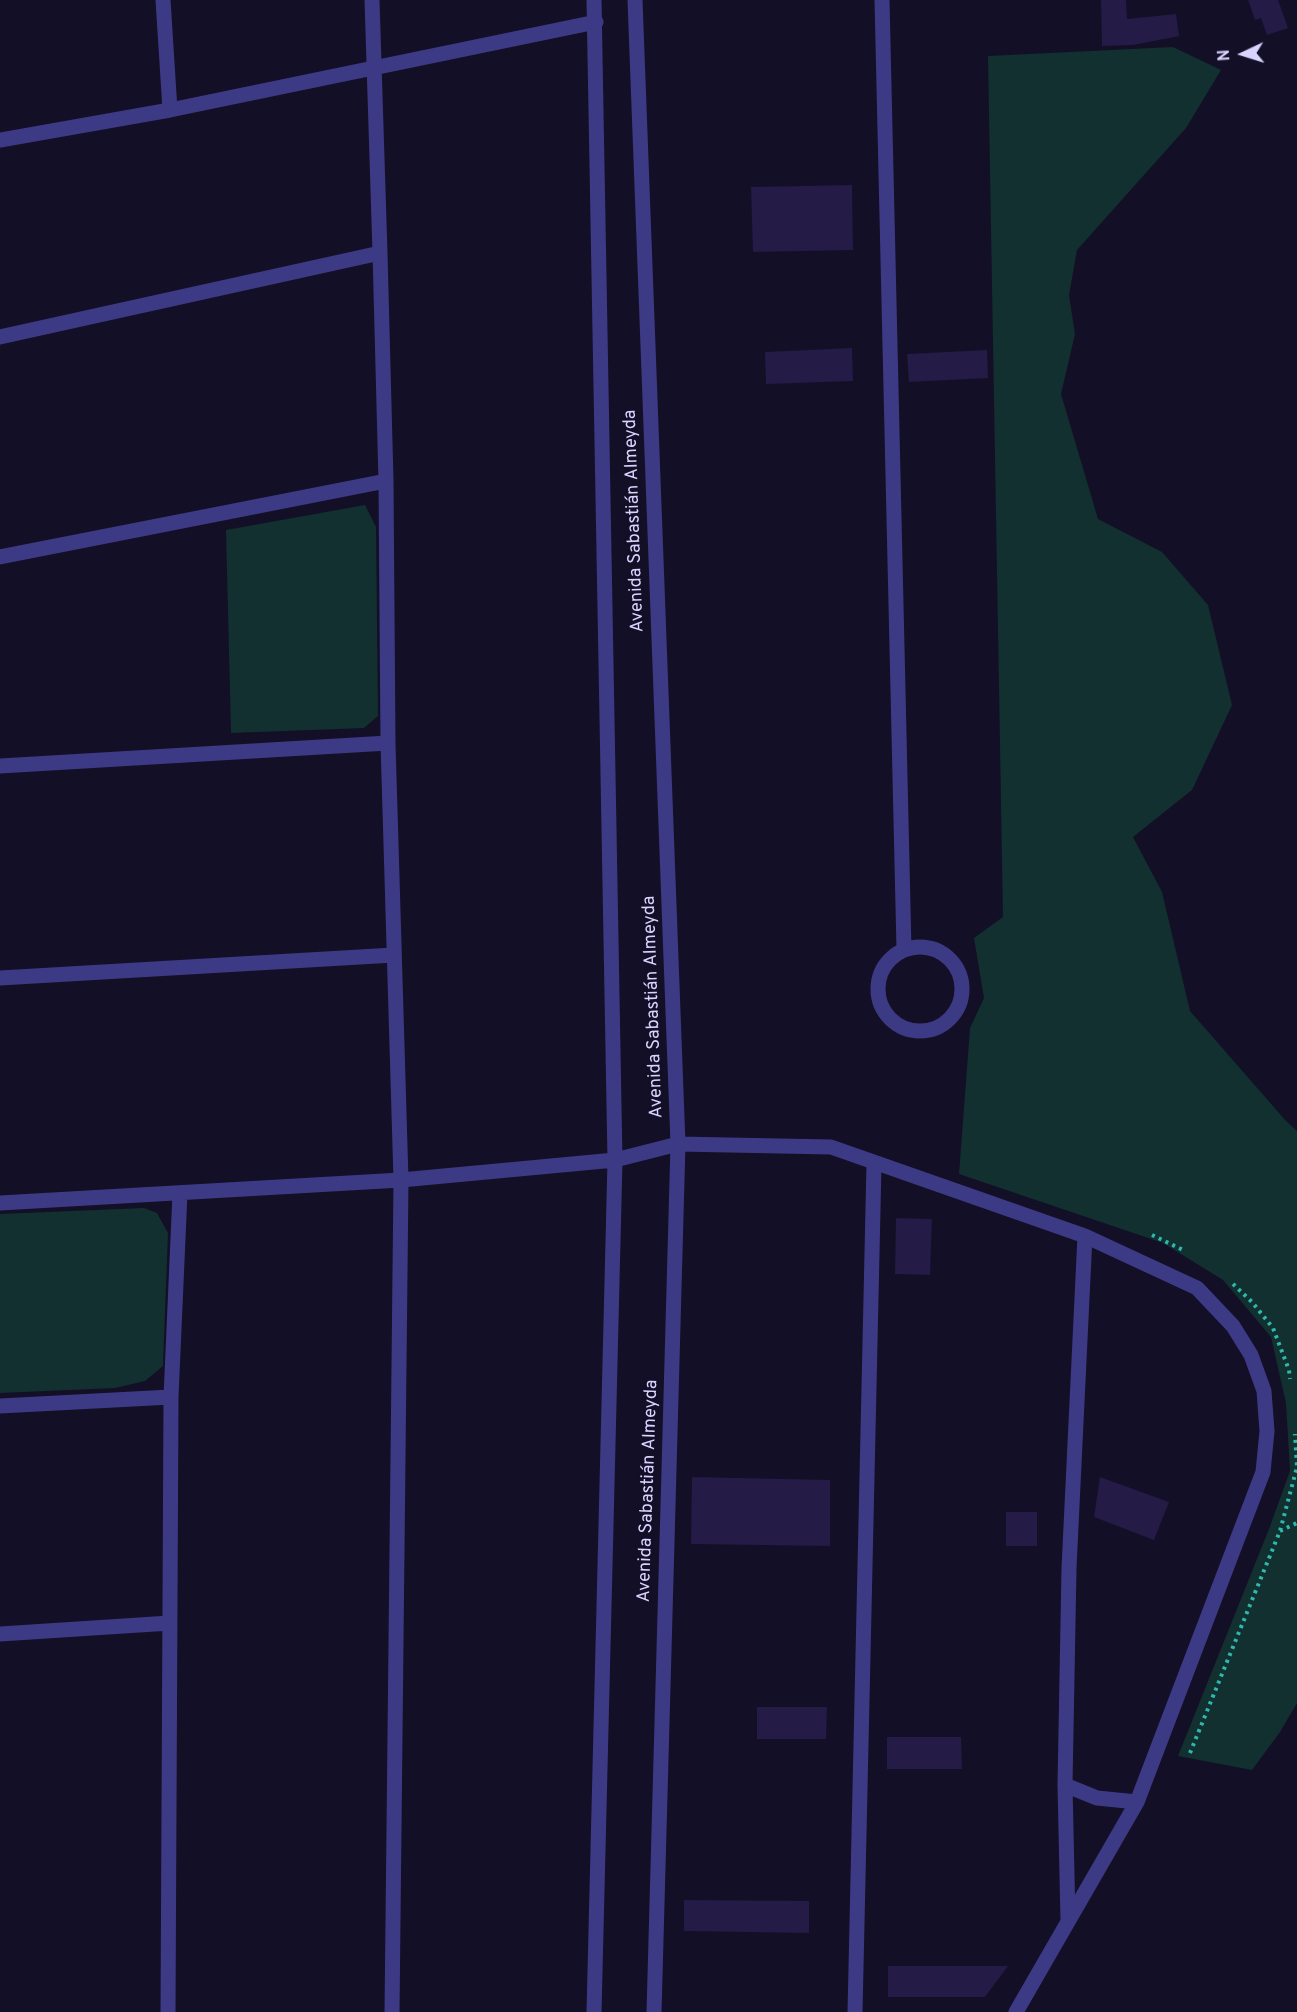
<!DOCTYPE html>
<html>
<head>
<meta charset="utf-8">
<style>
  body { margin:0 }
  #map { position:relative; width:1297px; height:2012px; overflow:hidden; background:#130f26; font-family:Overpass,sans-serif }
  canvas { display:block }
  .north { position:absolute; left:1213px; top:24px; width:60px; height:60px; -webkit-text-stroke:4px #130f26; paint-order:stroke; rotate:266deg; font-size:16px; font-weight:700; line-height:24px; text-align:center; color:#d9d4ff }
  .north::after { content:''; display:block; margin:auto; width:21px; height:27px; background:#d9d4ff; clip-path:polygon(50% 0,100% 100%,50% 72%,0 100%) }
</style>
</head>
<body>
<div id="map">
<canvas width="1297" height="2012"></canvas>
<div class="north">N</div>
</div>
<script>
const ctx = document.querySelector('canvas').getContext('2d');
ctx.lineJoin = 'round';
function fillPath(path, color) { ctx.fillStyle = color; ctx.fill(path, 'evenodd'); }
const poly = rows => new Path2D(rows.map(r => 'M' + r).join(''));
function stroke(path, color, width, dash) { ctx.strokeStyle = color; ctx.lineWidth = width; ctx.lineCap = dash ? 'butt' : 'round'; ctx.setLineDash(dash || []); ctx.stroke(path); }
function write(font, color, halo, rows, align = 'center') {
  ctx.font = font + ' Overpass,sans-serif'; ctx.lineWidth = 5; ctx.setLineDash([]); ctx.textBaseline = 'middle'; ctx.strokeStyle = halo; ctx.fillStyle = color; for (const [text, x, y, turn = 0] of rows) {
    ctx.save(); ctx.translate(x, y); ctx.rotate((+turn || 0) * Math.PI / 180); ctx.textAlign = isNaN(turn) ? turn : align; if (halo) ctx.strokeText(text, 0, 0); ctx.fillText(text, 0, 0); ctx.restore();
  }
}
fillPath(poly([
  [1173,47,1221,70,1186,128,1077,250,1069,295,1075,334,1061,394,1098,519,1162,552,1208,605,1232,705,1192,790,1133,837,1162,892,1190,1011,1286,1121,1297,1131,1297,1703,1280,1732,1252,1770,1178,1756,1269,1529,1290,1471,1286,1403,1271,1337,1223,1280,1163,1243,959,1174,970,1028,984,998,974,938,1003,917,988,56],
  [365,505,376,527,378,716,364,728,231,733,226,530],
  [144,1208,157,1213,168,1233,163,1366,145,1381,115,1388,0,1393,0,1214]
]), '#12302f');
fillPath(poly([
  [1101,0,1126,0,1127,19,1176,14,1179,36,1133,45,1102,46],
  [1248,0,1278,0,1288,28,1267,35,1261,18,1255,20],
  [852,185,853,250,753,252,751,187],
  [852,348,853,381,766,384,765,352],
  [987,350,988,378,909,382,907,354],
  [896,1218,932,1219,930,1275,895,1274],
  [692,1477,830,1480,830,1546,691,1544],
  [1100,1477,1169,1502,1154,1540,1094,1517],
  [1006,1512,1037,1512,1037,1546,1006,1546],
  [757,1707,827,1707,826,1739,757,1739],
  [887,1737,961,1737,962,1769,887,1769],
  [684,1900,809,1901,809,1933,684,1931],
  [888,1966,1008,1966,985,1997,888,1997]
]), '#241b47');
stroke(poly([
  [1152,1235,1183,1250],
  [1233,1284,1252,1302,1273,1328,1289,1370,1290,1379],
  [1280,1531,1297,1523],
  [1190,1753,1280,1531,1297,1467,1295,1434]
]), '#2fb8b0', 4, [3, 4.5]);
stroke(poly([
  [163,0,170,110],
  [372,0,380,253,386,481,388,743,401,1180,392,2012],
  [635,0,678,1144,654,2012],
  [882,0,904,949],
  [0,140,170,110,596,22],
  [0,337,380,253],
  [0,557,386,481],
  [0,766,388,743],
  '878 989a42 42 0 1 1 84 0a42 42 0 1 1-84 0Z',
  [0,978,394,955],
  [0,1203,401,1180,615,1160,678,1144,831,1147,1085,1236,1197,1288,1233,1326,1251,1355,1264,1391,1267,1431,1263,1472,1137,1802,1016,2012],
  [0,1406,171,1397],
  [0,1634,170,1623],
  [1065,1785,1097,1798,1137,1802],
  [1068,1921,1065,1785,1069,1568,1085,1236],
  [168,2012,171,1397,180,1193],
  [594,2012,615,1160,594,0],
  [855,2012,874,1164]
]), '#3d3a85', 15);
write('18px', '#d9d4ff', '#130f26', [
  ["Avenida Sabastián Almeyda",635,521,-92],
  ["Avenida Sabastián Almeyda",654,1007,-92],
  ["Avenida Sabastián Almeyda",649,1491,-88]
]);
</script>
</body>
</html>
